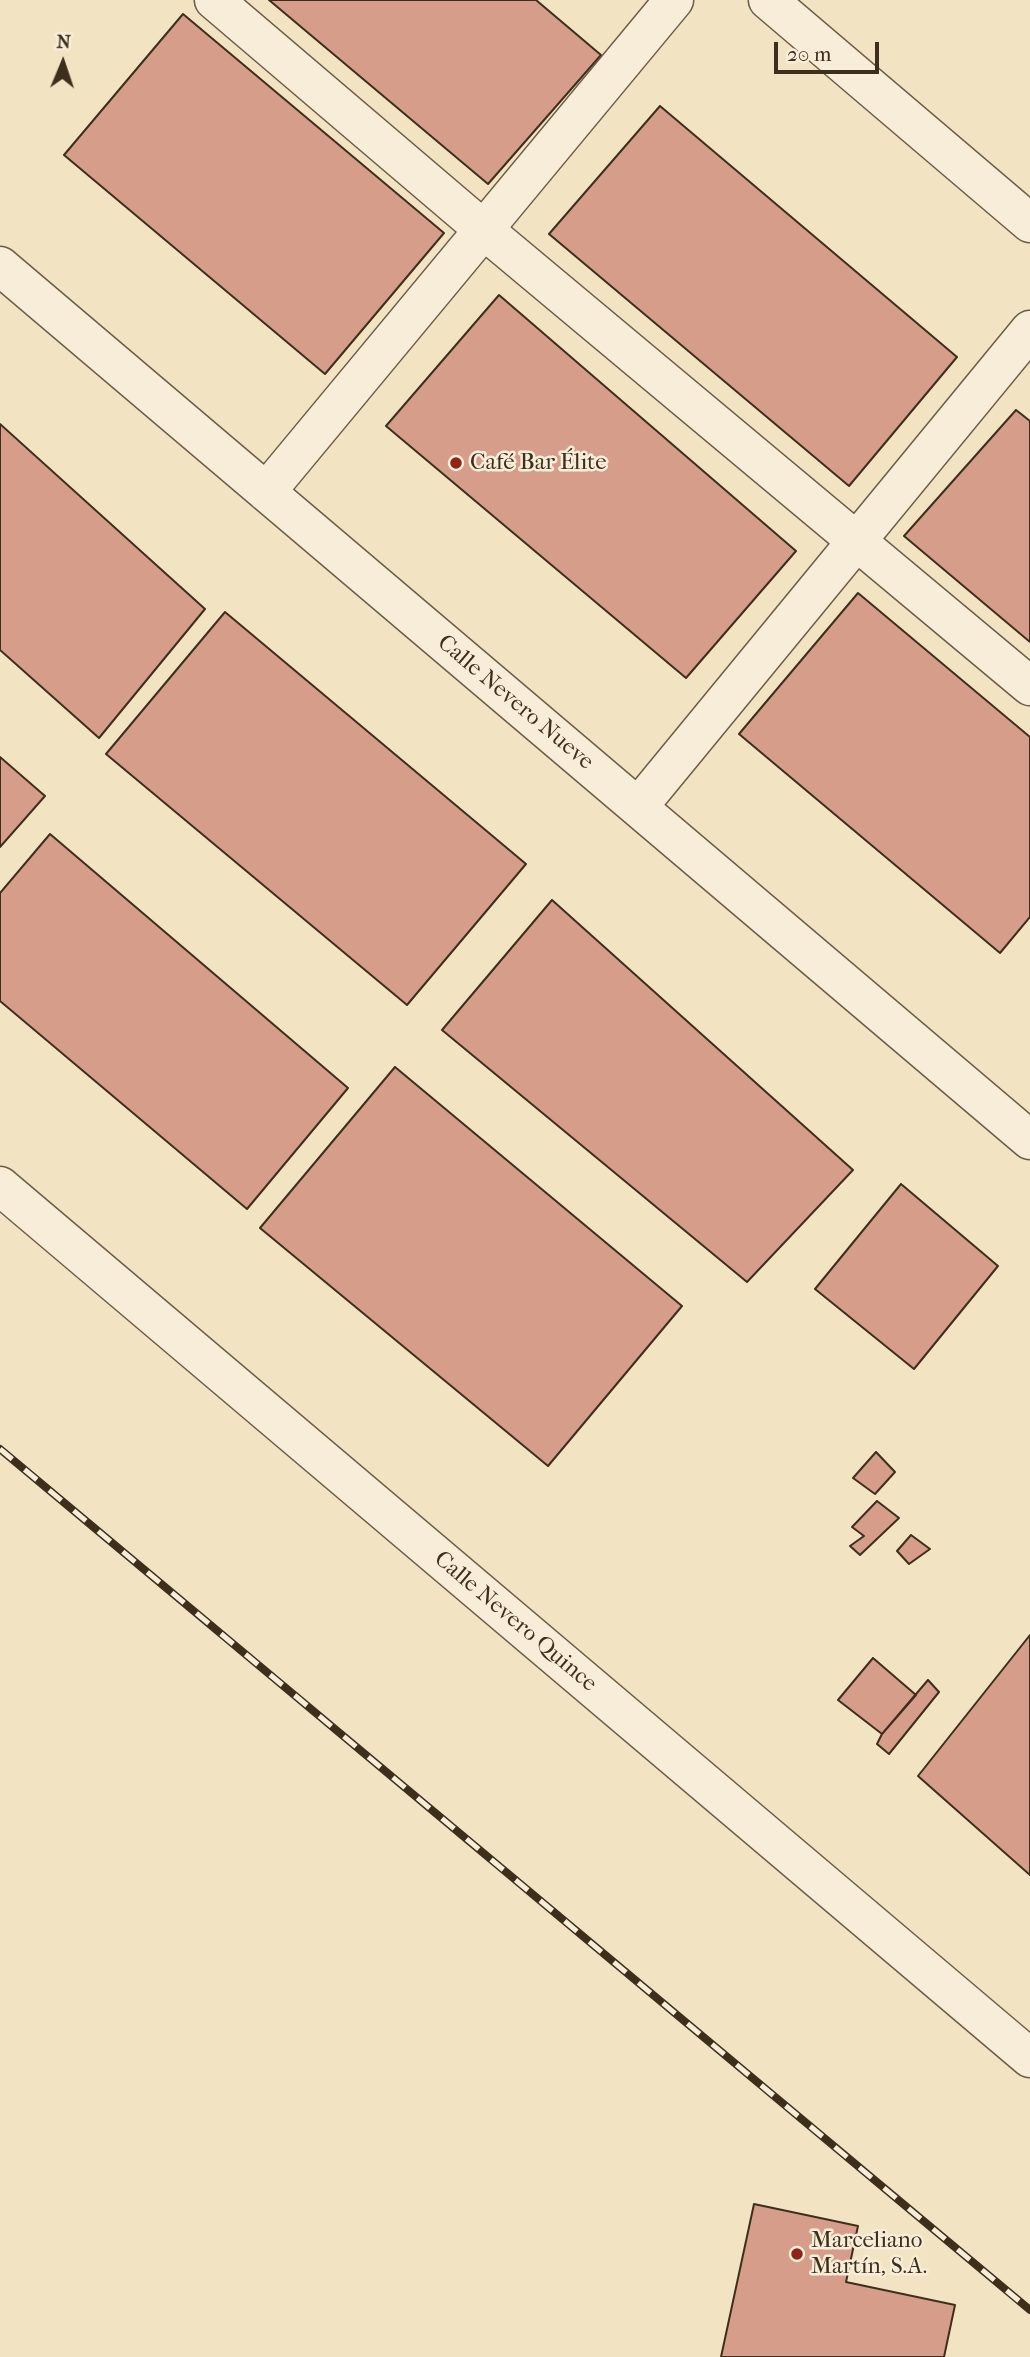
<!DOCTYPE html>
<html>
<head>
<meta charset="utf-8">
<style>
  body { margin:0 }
  #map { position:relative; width:1030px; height:2357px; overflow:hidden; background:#f2e4c3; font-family:"IM FELL French Canon",serif }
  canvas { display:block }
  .north { position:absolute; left:28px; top:28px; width:70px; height:70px; -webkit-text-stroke:5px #f7edd8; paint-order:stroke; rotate:2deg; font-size:19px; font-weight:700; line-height:28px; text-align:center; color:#3e2f1d }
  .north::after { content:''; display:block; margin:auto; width:24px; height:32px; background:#3e2f1d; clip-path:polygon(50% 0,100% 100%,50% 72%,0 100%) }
  .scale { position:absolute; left:774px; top:42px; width:105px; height:32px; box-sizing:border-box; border:4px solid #3e2f1d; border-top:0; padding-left:9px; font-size:21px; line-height:24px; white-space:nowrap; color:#3e2f1d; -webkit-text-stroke:5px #f7edd8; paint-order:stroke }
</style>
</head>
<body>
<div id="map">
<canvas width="1030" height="2357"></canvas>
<div class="north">N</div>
<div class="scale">20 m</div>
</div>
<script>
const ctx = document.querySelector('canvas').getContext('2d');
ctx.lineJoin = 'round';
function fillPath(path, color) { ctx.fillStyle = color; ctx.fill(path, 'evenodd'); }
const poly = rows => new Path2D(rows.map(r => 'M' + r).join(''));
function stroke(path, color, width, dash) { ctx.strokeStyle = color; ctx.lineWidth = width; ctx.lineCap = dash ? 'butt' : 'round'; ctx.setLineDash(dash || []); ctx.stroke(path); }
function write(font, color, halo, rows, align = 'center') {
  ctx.font = font + ' "IM FELL French Canon",serif'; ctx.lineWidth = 5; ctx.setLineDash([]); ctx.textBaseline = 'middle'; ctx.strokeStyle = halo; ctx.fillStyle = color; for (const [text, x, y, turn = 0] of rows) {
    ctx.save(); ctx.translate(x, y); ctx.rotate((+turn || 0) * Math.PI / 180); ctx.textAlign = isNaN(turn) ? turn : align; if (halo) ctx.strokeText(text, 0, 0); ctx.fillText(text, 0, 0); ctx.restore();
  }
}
const building = poly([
  [269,0,536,0,601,55,488,184,269,0],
  [183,14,444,233,325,374,64,155,183,14],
  [660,106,957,357,849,486,549,234,660,106],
  [499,295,796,551,686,678,386,426,499,295],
  [1016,410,1030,421,1030,642,904,536,1016,410],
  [0,424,205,609,99,738,0,650,0,424],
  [858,593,1030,737,1030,917,1000,953,739,734,858,593],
  [225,612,526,864,407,1005,106,754,225,612],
  [0,757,45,796,0,847,0,757],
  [50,834,348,1088,247,1209,0,1001,0,893,50,834],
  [552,900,853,1170,747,1282,442,1030,552,900],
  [395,1067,682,1306,548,1466,260,1228,395,1067],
  [901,1184,998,1266,914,1369,815,1289,901,1184],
  [876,1452,895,1472,875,1494,853,1478,876,1452],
  [877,1501,899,1518,860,1555,850,1546,864,1536,852,1527,877,1501],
  [911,1535,930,1549,909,1564,897,1551,911,1535],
  [1030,1635,1030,1875,918,1776,1030,1635],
  [873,1658,916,1695,882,1734,838,1700,873,1658],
  [928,1680,939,1692,889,1754,877,1744,882,1734,928,1680],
  [754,2204,858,2226,846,2282,955,2305,944,2357,721,2357,754,2204]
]);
fillPath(building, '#d59d8a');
stroke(building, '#3e2f1d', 2);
const minor = poly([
  [214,0,484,230,1030,686],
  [768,0,1030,223],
  [0,266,1030,1140],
  [266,492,674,0],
  [638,807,1030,330],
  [0,1186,1030,2058]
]);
stroke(minor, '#6b5c46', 41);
stroke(minor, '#f7edd8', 38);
const rail = poly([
  [0,1449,1030,2310]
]);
stroke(rail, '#3e2f1d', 8);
stroke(rail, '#f7edd8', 5, [16]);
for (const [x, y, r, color] of [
  [456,463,7,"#8f2418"],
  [797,2254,7,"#8f2418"]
]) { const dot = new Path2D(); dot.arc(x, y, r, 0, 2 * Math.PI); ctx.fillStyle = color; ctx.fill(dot); stroke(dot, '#f7edd8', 2.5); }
write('23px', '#3e2f1d', '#f7edd8', [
  ["Café Bar Élite",470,463],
  ["Marceliano",811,2241],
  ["Martín, S.A.",811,2267]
], 'left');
write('23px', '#3e2f1d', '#f7edd8', [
  ["Calle Nevero Nueve",515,703,40],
  ["Calle Nevero Quince",515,1622,40]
]);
</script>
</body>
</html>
